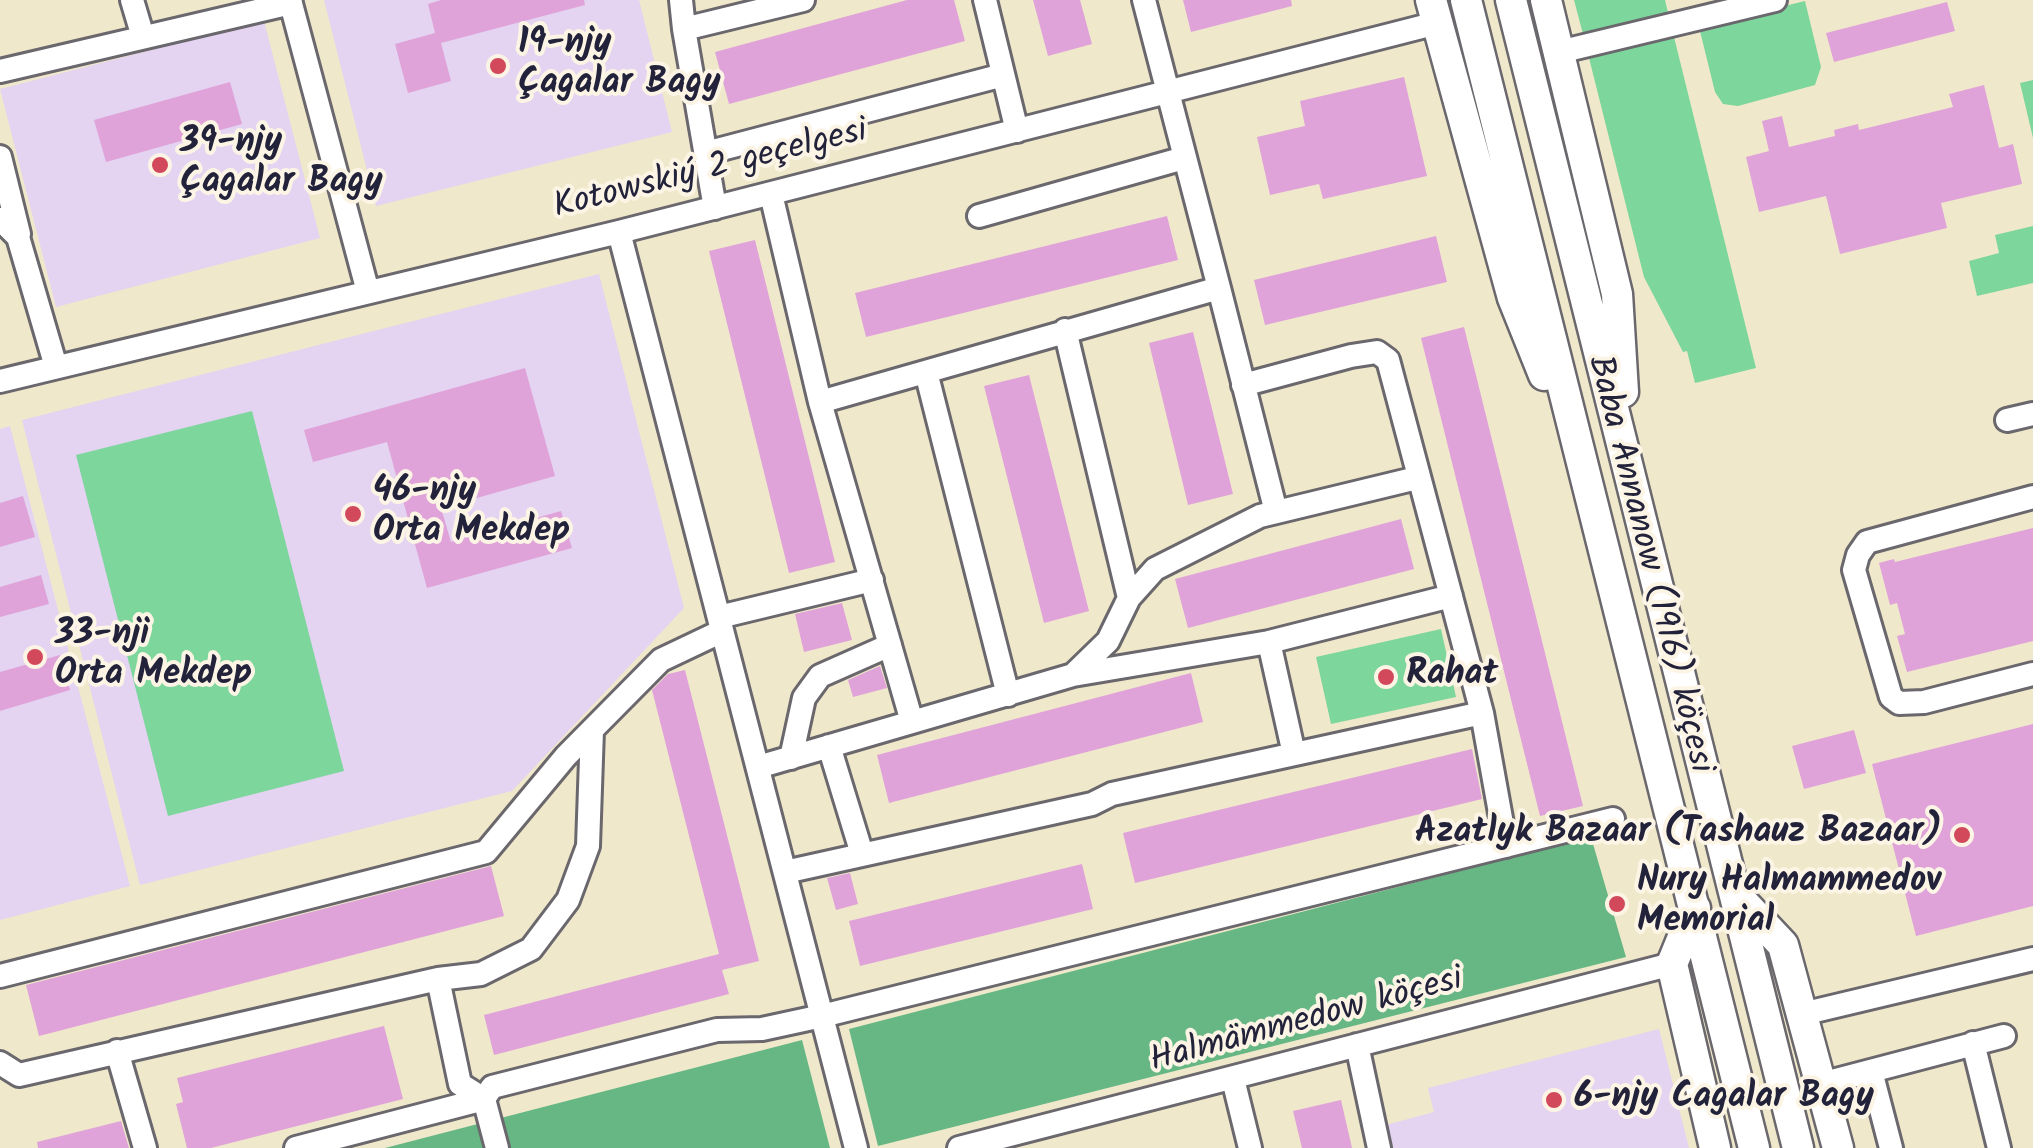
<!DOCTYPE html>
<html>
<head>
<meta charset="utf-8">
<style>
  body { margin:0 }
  canvas { display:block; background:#f0e8cb }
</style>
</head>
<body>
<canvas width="2033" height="1148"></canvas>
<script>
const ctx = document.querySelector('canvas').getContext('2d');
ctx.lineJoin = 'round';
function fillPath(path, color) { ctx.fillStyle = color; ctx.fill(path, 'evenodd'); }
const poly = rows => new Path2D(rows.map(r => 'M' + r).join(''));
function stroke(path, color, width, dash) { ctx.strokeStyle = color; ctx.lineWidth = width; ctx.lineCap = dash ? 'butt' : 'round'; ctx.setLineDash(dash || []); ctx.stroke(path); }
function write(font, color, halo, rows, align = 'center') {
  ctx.font = font + ' Kalam,sans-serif'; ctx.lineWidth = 8; ctx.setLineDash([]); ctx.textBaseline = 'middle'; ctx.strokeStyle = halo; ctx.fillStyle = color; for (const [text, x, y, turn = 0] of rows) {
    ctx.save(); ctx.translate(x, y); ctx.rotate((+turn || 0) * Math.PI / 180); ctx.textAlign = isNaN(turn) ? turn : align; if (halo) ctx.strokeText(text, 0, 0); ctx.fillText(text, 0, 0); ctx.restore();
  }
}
fillPath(poly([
  [324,0,639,0,672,132,376,206],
  [264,21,320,238,56,307,0,89],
  [599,274,684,608,512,791,140,885,22,420],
  [10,426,130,886,0,920,0,429],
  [1659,1029,1689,1148,1392,1148,1386,1125,1434,1112,1428,1088]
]), '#e4d3f1');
fillPath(poly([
  [1574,0,1665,0,1669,17,1584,38],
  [1805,1,1821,67,1815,85,1738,106,1723,104,1715,92,1699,27],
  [1673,33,1756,368,1695,383,1687,351,1683,352,1644,277,1588,54],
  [2033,80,2033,138,2020,83],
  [2033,226,2033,283,1977,296,1969,261,1999,253,1995,235],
  [252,411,344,771,168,816,76,455],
  [1441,629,1456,697,1331,724,1316,657]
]), '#7dd69c');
fillPath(poly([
  [1591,837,1626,957,878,1146,849,1029],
  [802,1040,830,1148,385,1148]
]), '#66b784');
fillPath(poly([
  [441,0,584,0,585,5,441,43,451,81,408,93,395,44,435,33,428,4],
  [907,0,954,0,965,41,729,104,715,52],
  [1033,0,1080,0,1092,44,1048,56],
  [1183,0,1291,0,1292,6,1191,32],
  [1947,2,1955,31,1834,62,1826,33],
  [1404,77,1427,176,1323,199,1319,184,1270,195,1257,137,1305,126,1300,101],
  [230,82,242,124,106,162,94,120],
  [1984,85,1999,148,2013,144,2022,184,1941,203,1947,228,1840,254,1826,196,1759,212,1746,157,1769,151,1762,121,1782,116,1789,147,1835,136,1834,130,1858,124,1859,130,1953,107,1949,94],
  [1167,216,1178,260,866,337,855,293],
  [1436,236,1447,282,1265,325,1254,280],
  [755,240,835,562,789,573,709,251],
  [1464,327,1583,806,1540,816,1421,338],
  [1193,332,1233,494,1188,505,1149,343],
  [525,368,555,476,441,508,451,542,561,511,572,548,427,588,387,442,313,462,304,430],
  [1029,375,1089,611,1044,623,984,386],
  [23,496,35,537,0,547,0,503],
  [1401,519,1414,569,1188,628,1175,579],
  [2033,528,2033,641,1907,672,1897,636,1905,634,1897,603,1890,605,1879,563,1894,559,1895,562],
  [41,575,49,604,0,617,0,587],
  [842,603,852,640,804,652,795,614],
  [60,655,70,690,0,711,0,672],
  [880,666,887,688,853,697,848,680],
  [685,670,759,961,722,970,729,994,494,1055,484,1015,719,954,652,690,668,674],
  [1191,673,1203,722,889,803,877,755],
  [2033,724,2033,906,1916,936,1872,764],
  [1854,730,1866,773,1804,789,1792,746],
  [1472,749,1482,799,1135,883,1123,833],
  [1082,864,1093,909,860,966,849,921],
  [491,866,504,916,39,1036,26,985],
  [850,873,858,904,836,910,827,878],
  [384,1026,403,1099,211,1148,187,1148,176,1104,183,1102,177,1078],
  [1341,1100,1352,1148,1302,1148,1293,1111],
  [121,1121,129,1148,38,1148,37,1142]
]), '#dfa3d9');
const minor = poly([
  [132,0,143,37],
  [290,0,368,292],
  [681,0,684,29],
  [985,0,1017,131],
  [1144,0,1219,288],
  [1559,52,1775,0],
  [0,71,291,3],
  [706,153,1003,75],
  [0,157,19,234],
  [771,194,820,402,1219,288,1276,512],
  [715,208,684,29,803,0],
  [979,216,1184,158],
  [0,219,18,237,56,367],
  [619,232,856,1148],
  [1065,330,1129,598],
  [926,372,1008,695],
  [0,381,619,232,1437,23],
  [1243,385,1351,356,1377,352,1388,360,1482,713,1506,846],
  [820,402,912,722],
  [2007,420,2033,414],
  [2033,497,1867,542,1858,555,1854,570,1891,697,1899,703,1924,702,2033,674],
  [719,617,872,580],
  [1269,642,1451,596],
  [1073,675,1269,642,1294,754],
  [829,746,862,854],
  [791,758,804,698,820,676,890,645],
  [758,767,1073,675,1108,641,1129,598,1155,569,1260,516,1417,478],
  [785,872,1092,804,1112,794,1482,713],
  [0,976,486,852,566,756,661,660,722,631],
  [438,979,481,974,531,949,568,900,588,846,592,730],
  [1802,1014,2033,959],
  [1973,1043,1999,1148],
  [1357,1045,1379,1148],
  [117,1051,145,1148],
  [0,1063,19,1075,438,979,460,1084,484,1099,497,1148],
  [1871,1071,1891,1148],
  [1233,1079,1250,1148],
  [1821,1084,2004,1036],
  [296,1148,484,1099,492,1087,717,1030,762,1029,822,1016,1613,819],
  [959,1148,1672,964]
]);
const major = poly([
  [1431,0,1513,298,1544,375],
  [1466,0,1754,1148],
  [1511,0,1798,1148],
  [1546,0,1617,294,1623,392],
  [1737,896,1783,945,1838,1148],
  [1695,908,1672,964,1715,1148]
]);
stroke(minor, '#6a676d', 28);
stroke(major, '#6a676d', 35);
stroke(minor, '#fff', 22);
stroke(major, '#fff', 30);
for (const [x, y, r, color] of [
  [498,66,10,"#d1495b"],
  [160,165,10,"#d1495b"],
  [353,514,10,"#d1495b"],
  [35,657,10,"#d1495b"],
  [1386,677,10,"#d1495b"],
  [1962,835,10,"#d1495b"],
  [1617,904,10,"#d1495b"],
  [1554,1100,10,"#d1495b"]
]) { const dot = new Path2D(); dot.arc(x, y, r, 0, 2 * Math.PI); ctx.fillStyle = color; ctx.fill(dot); stroke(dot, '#fcf5e5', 4); }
write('bold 35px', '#22223b', '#fcf5e5', [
  ["19-njy",518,46],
  ["Çagalar Bagy",518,86],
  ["39-njy",180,145],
  ["Çagalar Bagy",180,185],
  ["46-njy",373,494],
  ["Orta Mekdep",373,534],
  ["33-nji",55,637],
  ["Orta Mekdep",55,677],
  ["Rahat",1406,677],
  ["Azatlyk Bazaar (Tashauz Bazaar)",1942,835,"right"],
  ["Nury Halmammedov",1637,884],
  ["Memorial",1637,924],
  ["6-njy Cagalar Bagy",1574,1100]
], 'left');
write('35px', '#22223b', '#fcf5e5', [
  ["Kotowskiý 2 geçelgesi",711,172,-14],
  ["Baba Annanow (1916) köçesi",1647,565,76],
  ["Halmämmedow köçesi",1307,1023,-15]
]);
</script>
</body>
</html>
